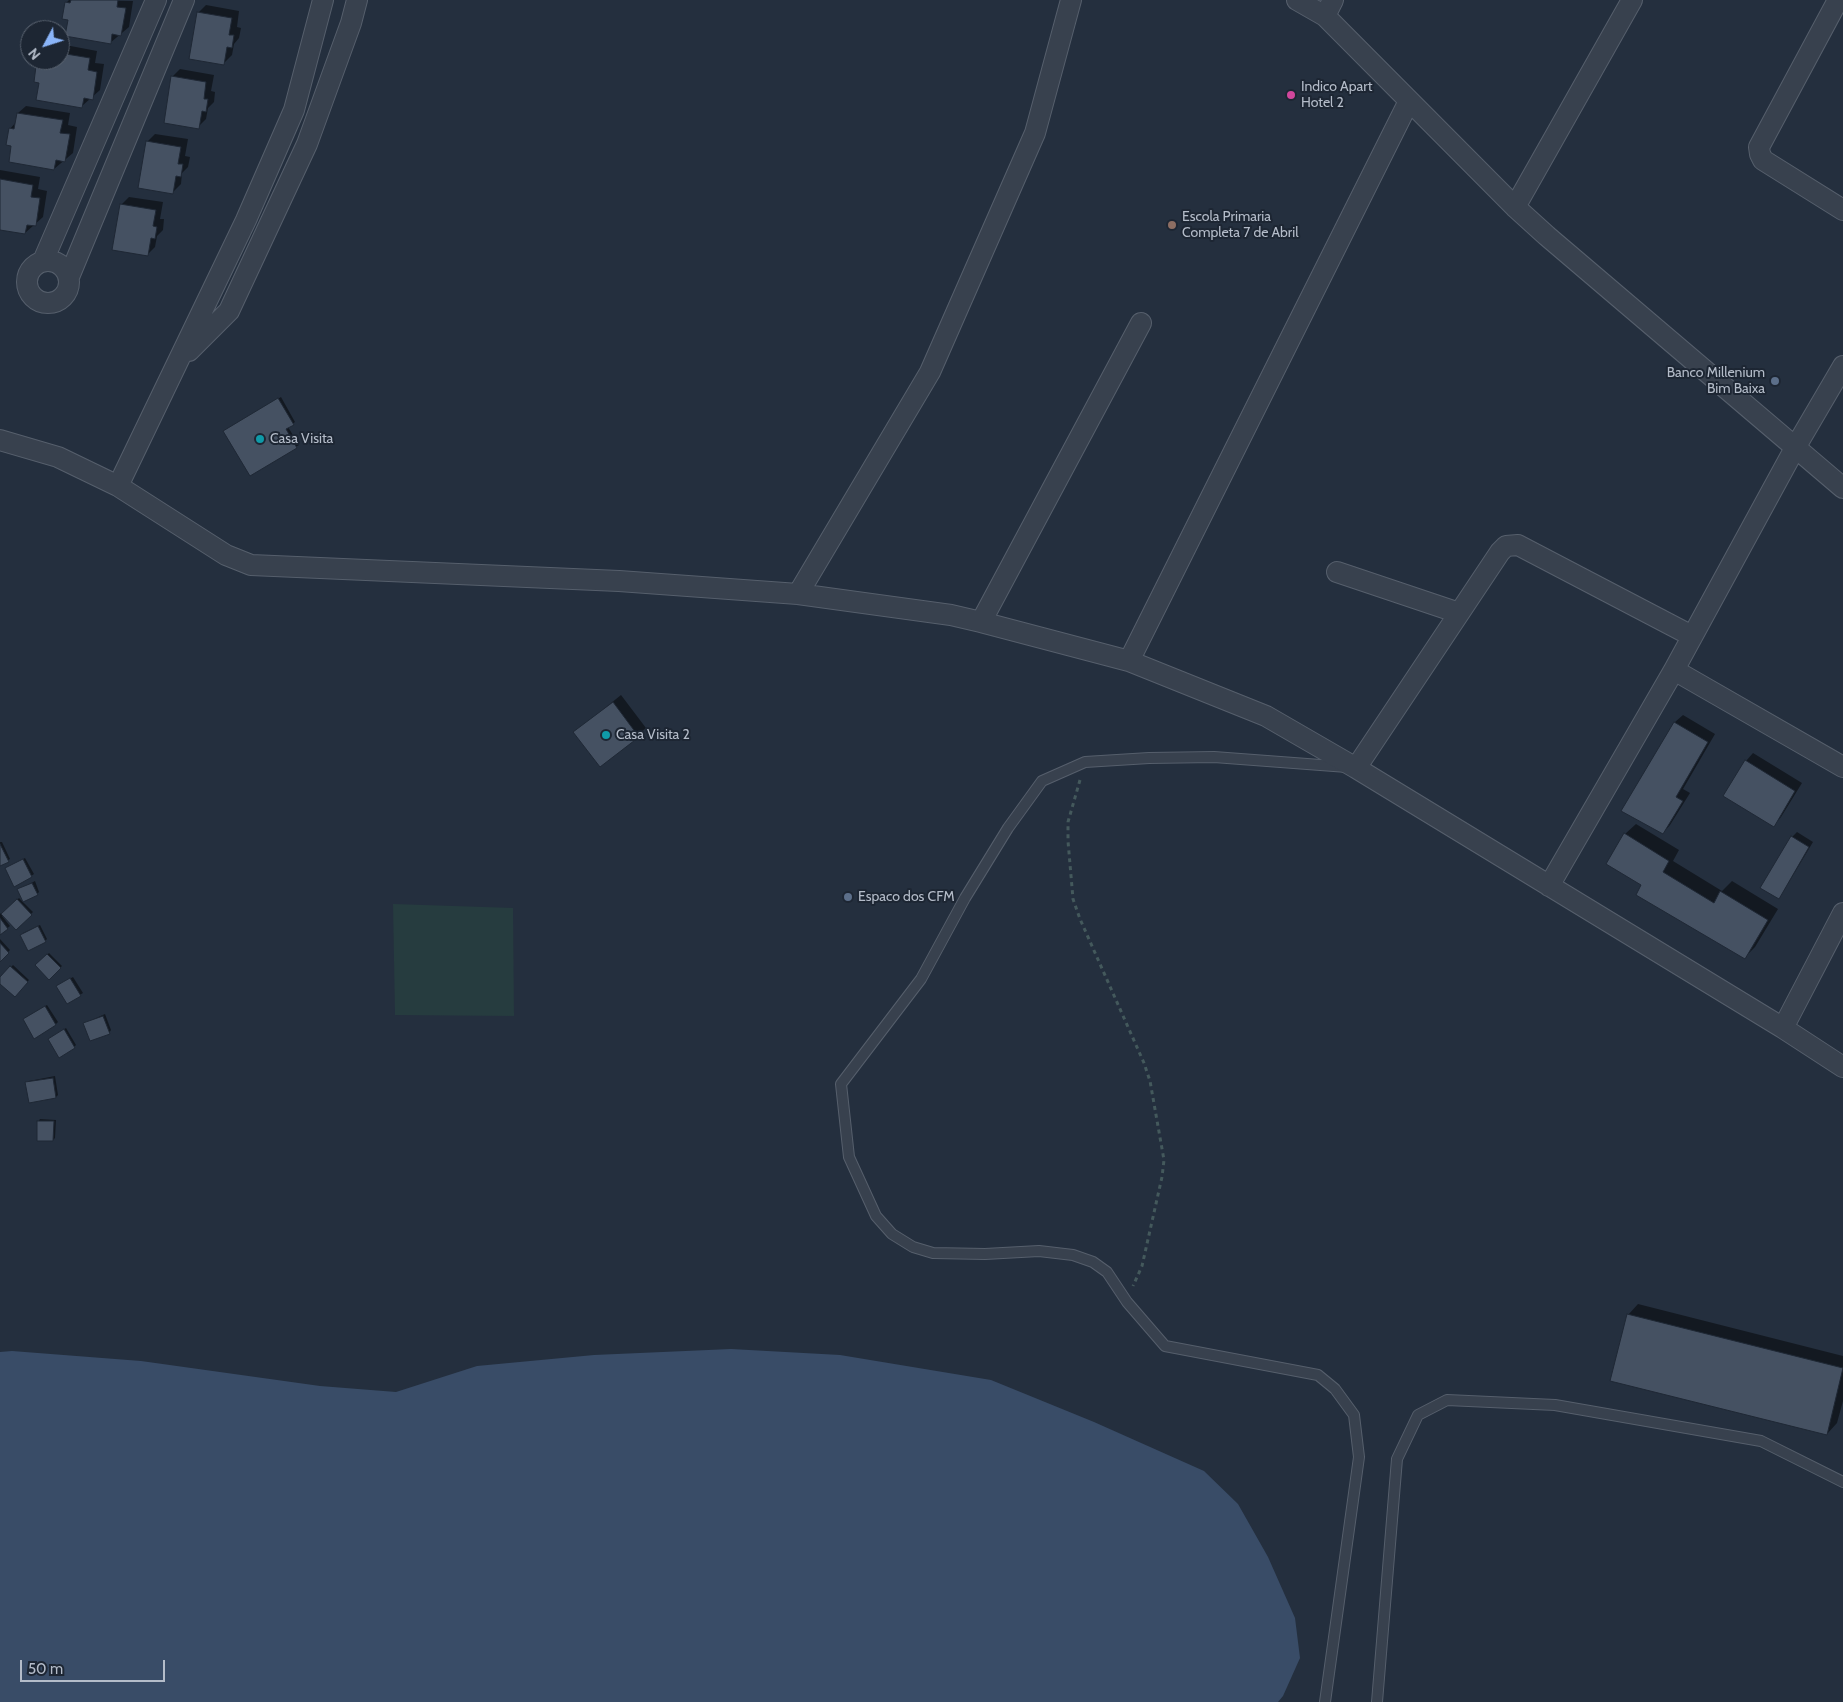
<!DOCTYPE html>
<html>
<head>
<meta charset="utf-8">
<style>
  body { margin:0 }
  #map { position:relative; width:1843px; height:1702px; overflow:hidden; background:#242f3e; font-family:Cabin,sans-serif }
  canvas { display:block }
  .north { position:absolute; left:20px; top:20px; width:50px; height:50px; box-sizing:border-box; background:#1d2633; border:1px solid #59626f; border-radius:50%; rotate:230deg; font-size:14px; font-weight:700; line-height:20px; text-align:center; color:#b4bcc9 }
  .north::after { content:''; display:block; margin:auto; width:18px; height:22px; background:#8ab4f8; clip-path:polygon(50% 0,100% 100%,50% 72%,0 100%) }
  .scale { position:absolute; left:20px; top:1660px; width:145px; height:22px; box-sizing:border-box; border:2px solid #b4bcc9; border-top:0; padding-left:6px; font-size:15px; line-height:18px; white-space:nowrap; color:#b4bcc9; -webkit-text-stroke:4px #1d2633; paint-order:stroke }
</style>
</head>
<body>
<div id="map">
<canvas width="1843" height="1702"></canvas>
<div class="north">N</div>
<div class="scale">50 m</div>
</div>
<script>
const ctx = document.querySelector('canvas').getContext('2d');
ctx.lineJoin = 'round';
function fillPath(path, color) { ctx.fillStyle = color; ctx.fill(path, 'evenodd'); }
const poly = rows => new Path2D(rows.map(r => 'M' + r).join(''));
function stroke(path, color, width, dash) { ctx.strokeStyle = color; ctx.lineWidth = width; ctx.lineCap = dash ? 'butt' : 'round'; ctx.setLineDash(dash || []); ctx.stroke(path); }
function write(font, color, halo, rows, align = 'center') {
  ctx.font = font + ' Cabin,sans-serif'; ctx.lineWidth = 4; ctx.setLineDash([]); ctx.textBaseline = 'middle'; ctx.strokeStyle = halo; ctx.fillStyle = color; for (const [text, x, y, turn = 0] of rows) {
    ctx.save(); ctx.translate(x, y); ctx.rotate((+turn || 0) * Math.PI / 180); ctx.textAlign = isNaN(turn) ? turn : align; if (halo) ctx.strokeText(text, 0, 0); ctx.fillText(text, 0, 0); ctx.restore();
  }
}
fillPath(poly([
  [393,904,513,908,514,1016,395,1015]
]), '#263c3f');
fillPath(poly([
  [731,1349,840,1355,991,1380,1094,1422,1204,1471,1238,1504,1268,1557,1295,1618,1300,1658,1283,1696,1278,1702,0,1702,0,1352,12,1351,141,1361,320,1386,396,1392,477,1366,594,1355]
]), '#394c67');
fillPath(poly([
  [69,0,133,1,129,27,110,43,69,19,66,3],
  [206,5,239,11,237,27,241,28,239,38,234,44,232,55,224,63,198,13],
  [60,44,97,51,95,63,104,64,100,90,82,106,40,82,38,66,44,60,60,60],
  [180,69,214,75,211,91,215,92,214,102,208,108,206,119,198,127,172,77],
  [26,106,70,113,68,125,77,127,73,153,54,169,13,145,10,129,16,122,18,113],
  [155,134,188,139,185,156,190,157,188,167,182,173,181,184,173,192,147,142],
  [0,170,40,177,38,189,47,191,43,217,25,233,0,229],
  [129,197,163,202,160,219,164,219,163,230,157,236,155,247,147,255,121,205],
  [281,397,295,422,288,427,299,445,250,474,224,431],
  [621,695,646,728,600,766,575,732],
  [1683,715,1715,734,1683,789,1690,793,1670,825,1663,833,1623,810,1675,722],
  [1753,753,1802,783,1781,817,1774,825,1746,761],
  [1636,824,1679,850,1673,861,1722,891,1732,881,1778,909,1755,947,1745,957,1643,885,1625,834],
  [1797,832,1813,842,1783,892,1778,897,1792,837],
  [0,842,2,842,10,859,0,865],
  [25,858,34,874,31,876,8,867],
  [35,881,39,892,37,894,21,888],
  [19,898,33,912,16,928,4,915,2,916,10,926,0,934,0,913,2,915],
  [40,925,47,939,45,941,23,933],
  [0,939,10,950,0,960],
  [49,953,62,966,49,978,37,965],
  [13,965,29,980,14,995,0,982,0,979],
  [73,977,83,993,67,1003,59,985],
  [47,1005,58,1022,56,1024,26,1017],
  [105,1014,111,1030,109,1033,85,1023],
  [66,1028,76,1045,74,1047,52,1038],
  [55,1076,58,1095,56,1097,27,1083,29,1081],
  [40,1119,56,1120,55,1138,53,1140,38,1122],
  [1638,1304,1843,1356,1843,1401,1837,1423,1827,1434,1628,1315]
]), '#0007');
const building = poly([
  [71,0,118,0,117,7,126,8,121,36,112,34,111,44,65,36,68,20,62,19,65,2,70,3,71,0],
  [197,12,232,18,229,35,234,35,232,48,227,47,224,65,189,59,197,12],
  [60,53,90,58,88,70,97,72,93,100,84,98,82,108,36,100,39,83,34,82,36,66,42,67,43,60,60,60,60,53],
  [171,76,206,82,204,99,208,99,206,112,202,111,199,129,164,123,171,76],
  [17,113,63,120,60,133,70,134,65,162,56,160,54,170,9,162,11,146,6,145,9,128,14,129,17,113],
  [146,141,181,147,178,164,183,164,181,177,176,176,173,194,138,188,146,141],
  [0,179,33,185,31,197,40,198,36,226,27,225,25,234,0,230,0,179],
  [120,204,156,210,153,226,157,227,155,239,151,238,148,256,112,250,120,204],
  [278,398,294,425,286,429,297,448,250,476,223,431,278,398],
  [613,702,639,737,600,767,573,732,613,702],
  [1674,722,1708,742,1676,797,1683,801,1663,834,1621,811,1674,722],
  [1745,760,1795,791,1774,827,1723,796,1745,760],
  [1624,833,1669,861,1663,872,1714,903,1720,891,1768,920,1745,959,1636,895,1641,885,1606,864,1624,833],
  [1791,836,1809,847,1779,899,1760,888,1791,836],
  [0,844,9,862,0,866,0,844],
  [23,859,32,877,14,887,5,868,23,859],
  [32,883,38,895,23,902,17,889,32,883],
  [17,899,32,915,16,930,1,914,17,899],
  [0,918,8,929,0,935,0,918],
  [38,926,46,942,28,951,20,935,38,926],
  [0,943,9,953,0,962,0,943],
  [47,954,61,968,49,980,35,965,47,954],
  [10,966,28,982,15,997,0,984,0,977,10,966],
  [70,978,81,996,67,1004,56,986,70,978],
  [45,1006,56,1025,34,1039,23,1019,45,1006],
  [103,1016,110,1034,90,1041,83,1023,103,1016],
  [64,1029,75,1048,59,1058,48,1039,64,1029],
  [53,1078,56,1098,29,1103,25,1082,53,1078],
  [37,1121,54,1121,53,1141,37,1141,37,1121],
  [1627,1314,1843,1368,1827,1435,1610,1381,1627,1314]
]);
fillPath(building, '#455162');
stroke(building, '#1f2835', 1);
const service = poly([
  [1325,1702,1359,1457,1354,1415,1335,1389,1318,1375,1165,1346,1127,1302,1107,1272,1093,1262,1073,1255,1039,1251,985,1254,933,1253,913,1247,892,1234,876,1216,849,1157,841,1084,921,979,965,898,1008,828,1042,781,1085,762,1149,758,1214,757,1347,767],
  [1377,1702,1397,1459,1418,1415,1447,1400,1555,1405,1761,1441,1843,1482]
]);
const minor = poly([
  [1297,0,1325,16,1515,207,1547,236,1843,488],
  [1838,0,1759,147,1760,154,1763,160,1843,210],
  [1325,16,1333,0],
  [1515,207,1632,0],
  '27 282a21 21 0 1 1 42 0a21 21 0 1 1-42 0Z',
  [43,261,156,0],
  [69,277,184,0],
  [189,351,229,311,307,144,351,23,357,0],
  [0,440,58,457,118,486,226,555,251,565,619,581,798,594,951,615,981,622,1129,661,1266,716,1356,768,1783,1028,1843,1067],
  [118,486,246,220,294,110,323,0],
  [1337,572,1459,613],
  [798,594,930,372,1035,133,1071,0],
  [981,622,1141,323],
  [1129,661,1409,101],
  [1674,670,1843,767],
  [1356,768,1500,552,1506,546,1518,545,1692,636],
  [1549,886,1674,670,1795,448,1843,366],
  [1783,1028,1843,913]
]);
stroke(service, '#565f6c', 12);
stroke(minor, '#565f6c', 22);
stroke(poly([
  [1080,780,1068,822,1068,841,1073,899,1080,919,1144,1063,1150,1081,1164,1160,1162,1177,1142,1266,1133,1286]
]), '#44595c', 3, [4, 4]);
stroke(service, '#38414e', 10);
stroke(minor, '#38414e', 20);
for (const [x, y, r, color] of [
  [1291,95,5,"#d1479c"],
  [1172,225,5,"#8d6e63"],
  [1775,381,5,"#5c6f8a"],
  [260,439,5,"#0f9aa8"],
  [606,735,5,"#0f9aa8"],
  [848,897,5,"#5c6f8a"]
]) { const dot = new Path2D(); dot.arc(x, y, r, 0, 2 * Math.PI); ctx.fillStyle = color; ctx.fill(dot); stroke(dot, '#1d2633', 2); }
write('14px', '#b4bcc9', '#1d2633', [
  ["Indico Apart",1301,87],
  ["Hotel 2",1301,103],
  ["Escola Primaria",1182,217],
  ["Completa 7 de Abril",1182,233],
  ["Banco Millenium",1765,373,"right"],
  ["Bim Baixa",1765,389,"right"],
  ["Casa Visita",270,439],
  ["Casa Visita 2",616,735],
  ["Espaco dos CFM",858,897]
], 'left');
</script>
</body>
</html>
